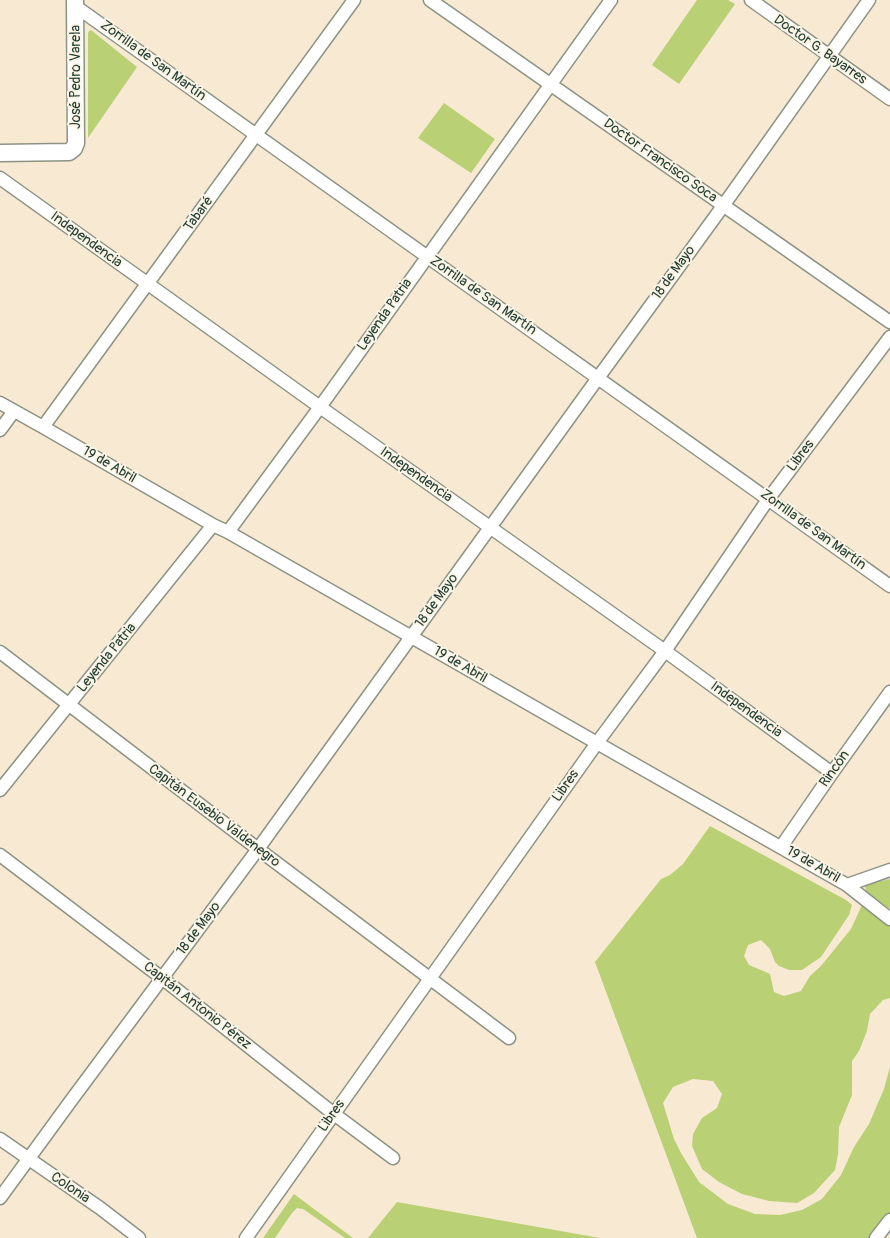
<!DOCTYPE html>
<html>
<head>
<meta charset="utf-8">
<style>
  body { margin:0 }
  canvas { display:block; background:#f8e9d3 }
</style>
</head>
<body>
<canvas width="890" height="1238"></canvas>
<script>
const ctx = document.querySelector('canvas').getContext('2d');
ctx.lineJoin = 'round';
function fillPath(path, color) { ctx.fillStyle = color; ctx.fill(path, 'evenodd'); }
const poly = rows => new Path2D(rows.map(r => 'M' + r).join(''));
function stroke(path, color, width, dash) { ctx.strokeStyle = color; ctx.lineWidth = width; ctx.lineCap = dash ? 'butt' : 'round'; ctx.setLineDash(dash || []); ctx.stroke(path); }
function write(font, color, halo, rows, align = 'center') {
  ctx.font = font + ' Pangolin,sans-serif'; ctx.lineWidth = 4; ctx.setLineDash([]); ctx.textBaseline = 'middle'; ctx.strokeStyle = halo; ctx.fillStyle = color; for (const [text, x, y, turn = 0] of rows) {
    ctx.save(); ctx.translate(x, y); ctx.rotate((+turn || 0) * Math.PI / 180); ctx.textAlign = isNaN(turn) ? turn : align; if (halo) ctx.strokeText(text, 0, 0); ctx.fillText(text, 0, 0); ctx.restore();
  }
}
fillPath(poly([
  [697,0,728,0,735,4,679,84,652,65],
  [91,30,137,67,88,138,88,33,89,31],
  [444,103,495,139,471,173,418,138],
  [710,826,846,900,852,905,849,915,821,957,802,970,789,970,779,966,775,962,770,949,761,940,748,945,744,956,749,965,770,974,774,992,784,996,801,991,810,976,821,966,851,929,862,905,874,909,890,922,890,998,883,1000,870,1014,867,1031,859,1051,852,1061,852,1095,839,1127,838,1154,835,1170,814,1193,797,1203,769,1201,742,1194,719,1182,702,1169,692,1146,693,1134,702,1118,717,1108,722,1094,713,1081,693,1079,673,1087,663,1103,674,1139,681,1153,699,1182,728,1204,755,1214,780,1215,802,1210,822,1199,841,1175,854,1147,869,1124,884,1089,890,1067,890,1227,881,1238,697,1238,595,962,661,879,670,875,683,864],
  [890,879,890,907,887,911,866,894,865,885],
  [294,1194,353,1238,345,1238,303,1209,297,1208,292,1213,275,1238,263,1238],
  [397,1202,600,1238,368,1238]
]), '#b9d074');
const minor = poly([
  [430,0,890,322],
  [751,0,890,99],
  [75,6,890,586],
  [0,178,320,407,665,651,832,773],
  [0,403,43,427,213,525,228,532,597,743,847,885,890,919],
  [43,427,354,0],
  [0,430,14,411],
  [228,532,320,407,611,0],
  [0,652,258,849,509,1038],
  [0,790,213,525],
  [781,847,832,773,890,692],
  [0,855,162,978,334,1114,393,1158],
  [847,885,890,870],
  [0,1139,100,1208,139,1238],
  [0,1198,70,1102,258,849,598,378,723,206,869,0],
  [246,1238,597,743,665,651,769,498,890,337],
  [876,1238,890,1220]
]);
const tertiary = poly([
  [0,153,69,152,74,148,76,143,75,0]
]);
stroke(minor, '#8c9384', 15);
stroke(tertiary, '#8c9384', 19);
stroke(minor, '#fff', 12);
stroke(tertiary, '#fff', 16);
write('14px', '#1f3d34', '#fcf5e5', [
  ["Doctor G. Bayarres",820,50,35],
  ["Zorrilla de San Martín",153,61,36],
  ["José Pedro Varela",76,77,-90],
  ["Doctor Francisco Soca",660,161,35],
  ["Tabaré",199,214,-54],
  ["Independencia",86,240,36],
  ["18 de Mayo",674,273,-54],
  ["Zorrilla de San Martín",483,296,35],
  ["Leyenda Patria",385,315,-55],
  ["Libres",801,456,-53],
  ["19 de Abril",109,465,30],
  ["Independencia",416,475,35],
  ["Zorrilla de San Martín",813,530,36],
  ["18 de Mayo",437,601,-54],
  ["Leyenda Patria",107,658,-51],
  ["19 de Abril",460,665,30],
  ["Independencia",746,710,36],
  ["Rincón",835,769,-55],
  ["Libres",566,786,-55],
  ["Capitán Eusebio Valdenegro",214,816,37],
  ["19 de Abril",813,865,30],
  ["18 de Mayo",199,929,-53],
  ["Capitán Antonio Pérez",197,1006,38],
  ["Libres",332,1116,-55],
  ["Colonia",70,1188,34]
]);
</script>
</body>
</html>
